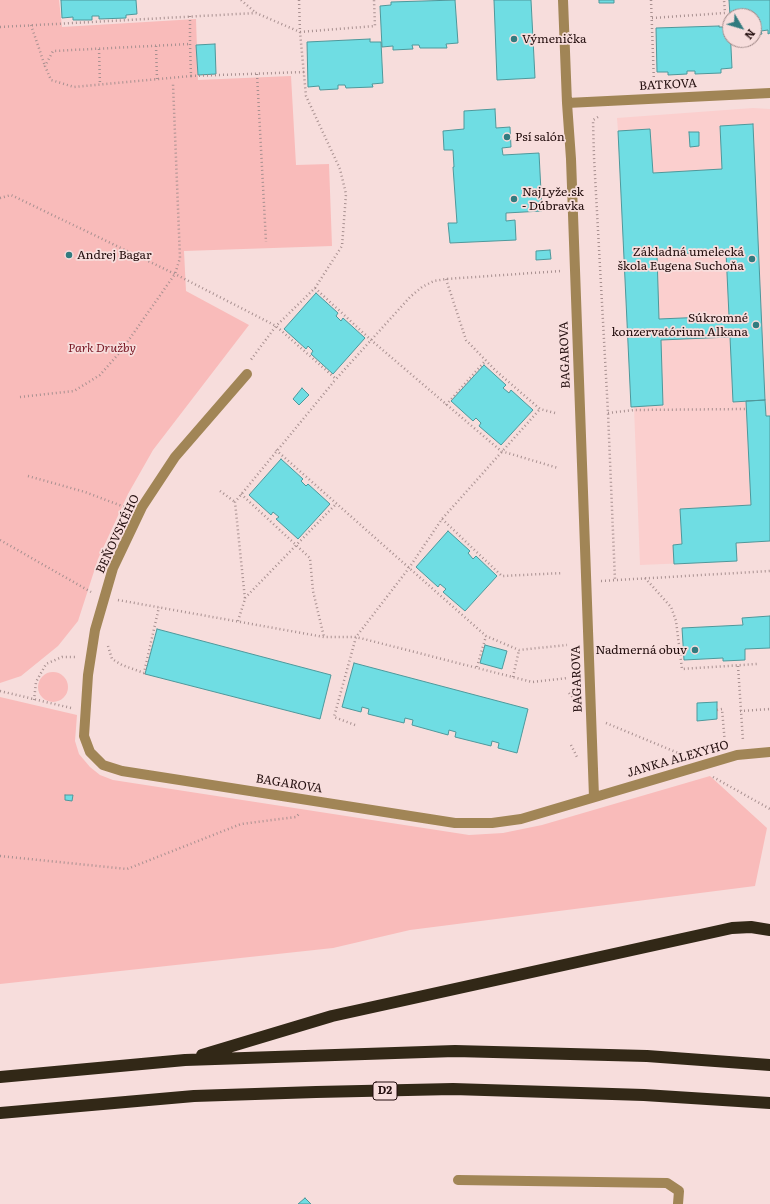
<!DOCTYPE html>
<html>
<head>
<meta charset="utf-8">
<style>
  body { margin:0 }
  #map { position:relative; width:770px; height:1204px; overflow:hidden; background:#f7dddc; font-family:Literata,serif }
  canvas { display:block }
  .north { position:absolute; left:722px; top:8px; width:40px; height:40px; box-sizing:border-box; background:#f7dddc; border:1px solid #a28a89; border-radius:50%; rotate:128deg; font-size:11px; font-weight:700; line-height:16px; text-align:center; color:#220d0d }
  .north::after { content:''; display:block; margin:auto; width:14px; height:18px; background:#327b7f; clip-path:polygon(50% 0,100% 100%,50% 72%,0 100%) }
</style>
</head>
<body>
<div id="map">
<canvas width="770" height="1204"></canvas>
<div class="north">N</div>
</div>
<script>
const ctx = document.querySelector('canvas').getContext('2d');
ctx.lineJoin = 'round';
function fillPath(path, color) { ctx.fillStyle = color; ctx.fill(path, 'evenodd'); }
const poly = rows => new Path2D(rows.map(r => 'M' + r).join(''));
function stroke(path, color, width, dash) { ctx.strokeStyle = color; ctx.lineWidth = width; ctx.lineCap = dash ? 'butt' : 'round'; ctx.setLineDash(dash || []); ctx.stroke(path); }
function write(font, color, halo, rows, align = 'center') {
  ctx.font = font + ' Literata,serif'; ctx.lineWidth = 3.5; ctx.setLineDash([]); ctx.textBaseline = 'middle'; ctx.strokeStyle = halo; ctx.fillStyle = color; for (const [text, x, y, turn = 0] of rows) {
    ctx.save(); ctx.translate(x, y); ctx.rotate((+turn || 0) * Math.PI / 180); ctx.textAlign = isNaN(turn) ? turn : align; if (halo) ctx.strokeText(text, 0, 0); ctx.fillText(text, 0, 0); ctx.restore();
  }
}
fillPath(poly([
  [753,108,770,109,770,541,736,543,737,561,640,565,634,407,631,407,618,131,617,118]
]), '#fbcfce');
fillPath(poly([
  [0,0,59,0,62,27,196,19,198,80,291,76,296,165,329,164,332,246,184,251,186,291,249,325,153,450,128,494,98,559,78,621,58,646,21,676,0,683],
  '38 687a15 15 0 1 1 30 0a15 15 0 1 1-30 0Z',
  [0,697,77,715,75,741,79,754,90,767,100,775,113,780,469,835,503,833,542,825,710,776,767,828,755,886,410,930,333,948,0,984]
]), '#f9bbba');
const building = poly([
  [61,0,136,0,137,14,126,15,126,18,99,19,99,16,92,16,92,20,73,20,73,17,62,18,61,0],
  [455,0,458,43,446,44,447,48,420,48,419,45,412,45,413,49,393,50,393,46,382,47,380,6,391,5,391,2,455,0],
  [494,0,531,0,535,78,497,80,494,0],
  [599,0,614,0,614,3,599,3,599,0],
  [729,0,770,0,770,33,768,34,768,30,761,31,762,34,754,35,754,16,730,16,729,0],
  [719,26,719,27,730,27,732,68,721,69,721,73,695,74,695,71,687,71,687,74,668,75,668,72,657,72,656,28,719,26],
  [370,39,370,42,381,42,383,83,372,84,373,87,346,88,345,85,338,85,338,89,320,90,319,86,308,87,307,42,370,39],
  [215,44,216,74,198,75,196,45,215,44],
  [495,109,496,128,510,127,511,147,502,148,503,155,539,153,542,211,506,213,506,221,515,220,516,240,450,243,448,223,457,223,453,167,454,167,453,150,444,150,443,131,464,129,464,111,495,109],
  [753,124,765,400,733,402,730,337,661,340,663,405,631,407,618,131,650,129,653,173,722,169,720,126,753,124],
  [726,252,729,316,659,319,657,255,726,252],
  [689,132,699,132,699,146,690,147,689,132],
  [550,250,551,259,536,260,536,251,550,250],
  [316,293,338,313,336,316,341,321,343,318,365,338,333,374,311,354,313,351,308,346,306,349,284,329,316,293],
  [484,365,506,385,503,388,509,393,511,390,533,410,501,445,479,426,481,423,476,418,473,421,451,401,484,365],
  [302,388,309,395,299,405,293,399,302,388],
  [765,400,766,416,770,416,770,541,736,543,737,561,674,564,673,545,682,544,680,509,751,505,746,401,765,400],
  [281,459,303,479,301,481,306,486,308,484,330,504,298,539,276,519,279,517,273,512,271,515,249,495,281,459],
  [448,531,470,551,468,553,473,559,476,556,497,576,465,611,443,592,446,589,440,584,438,587,416,567,448,531],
  [770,616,770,648,745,649,745,660,723,661,723,658,684,660,682,628,743,625,742,618,770,616],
  [157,629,331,675,320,719,145,674,157,629],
  [485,645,507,651,502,669,480,663,485,645],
  [354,663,528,709,517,753,498,748,499,743,492,741,491,746,455,737,456,732,449,730,448,735,412,725,413,720,405,718,404,723,368,714,369,709,362,707,361,712,342,707,354,663],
  [717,702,717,719,697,721,697,703,717,702],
  [65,795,73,795,72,801,65,800,65,795],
  [305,1198,311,1204,298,1204,305,1198]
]);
fillPath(building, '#6fdde3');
stroke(building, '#4e989b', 1);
stroke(poly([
  [241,0,256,13],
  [299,0,300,32,375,26,374,0],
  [651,0,654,83],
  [190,16,190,44,191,76,74,87,51,80,45,66,53,51,190,44],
  [652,18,725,13,724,0],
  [31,25,45,66],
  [0,27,256,13,300,32,306,96,340,169,346,194,342,246,315,288,276,326,250,361],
  [156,46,157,79],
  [99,49,100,85],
  [257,74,266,242],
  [191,76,304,72],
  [598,117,593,120,594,157,608,413,615,580],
  [0,198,11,195,175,274,276,326,336,379,410,297,422,287,434,281,446,279,561,271],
  [446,279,466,340,496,371,540,409,555,413],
  [315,288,371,340,501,451,558,468],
  [20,397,74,391,100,375,121,351,175,274,180,258,173,84],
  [446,405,486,360],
  [608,413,634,410,746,409],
  [276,450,486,636,519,650,567,645],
  [28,476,85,492,127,508],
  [220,491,235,502],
  [241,494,310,558,313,591,324,637],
  [442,519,502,576,563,573],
  [0,540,91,592],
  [645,578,671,607,676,621,682,669,757,664],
  [601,581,770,571],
  [245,598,336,504],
  [118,600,324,637,356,637,532,682,568,678],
  [238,621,245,599,235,502,336,379],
  [108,646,112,659,122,665,144,673,159,607],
  [738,666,743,741],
  [477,667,486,636],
  [513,677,519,650],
  [0,691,71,708],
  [569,693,575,700],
  [34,700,36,682,46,664,62,657,77,657],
  [717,710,722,709,725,744],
  [740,711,770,709],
  [606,723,683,755],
  [355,725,334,717,356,637,409,568,442,519,540,409],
  [571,745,577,757],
  [713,777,770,809],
  [0,856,127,869,241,824,296,817,299,814]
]), '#a89090', 2.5, [1, 3]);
stroke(poly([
  [563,0,567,103,571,159,594,797],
  [567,103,770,93],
  [247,374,175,457,142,507,113,568,95,630,88,675,84,736,90,752,103,765,122,771,455,823,492,823,521,819,737,755,770,752],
  [458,1180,667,1183,679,1191,678,1204]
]), '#a18556', 10);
stroke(poly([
  [202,1055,332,1016,732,928,751,927,770,930],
  [0,1077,185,1060,455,1051,647,1056,770,1065],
  [0,1113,194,1096,316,1092,453,1089,644,1095,770,1103]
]), '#322817', 12);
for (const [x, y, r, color] of [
  [514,39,4,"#327b7f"],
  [507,137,4,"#327b7f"],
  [514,199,4,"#327b7f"],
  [69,255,4,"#327b7f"],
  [752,259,4,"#327b7f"],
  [756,325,4,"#327b7f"],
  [695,650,4,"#327b7f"]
]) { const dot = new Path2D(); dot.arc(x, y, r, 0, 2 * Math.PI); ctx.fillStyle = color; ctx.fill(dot); stroke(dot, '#f7dddc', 1.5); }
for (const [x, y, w] of [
  [385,1091,24]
]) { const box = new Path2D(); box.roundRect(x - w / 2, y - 9, w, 18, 3); ctx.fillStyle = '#f7dddc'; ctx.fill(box); stroke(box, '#220d0d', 1); }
write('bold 11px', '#220d0d', null, [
  ["D2",385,1091]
]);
write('12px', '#220d0d', '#f7dddc', [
  ["Výmenička",522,39],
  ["Psí salón",515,137],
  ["NajLyže.sk",522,192],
  ["- Dúbravka",522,206],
  ["Základná umelecká",744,252,"right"],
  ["škola Eugena Suchoňa",744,266,"right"],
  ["Andrej Bagar",77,255],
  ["Súkromné",748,318,"right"],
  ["konzervatórium Alkana",748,332,"right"],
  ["Nadmerná obuv",687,650,"right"]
], 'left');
write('12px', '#220d0d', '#f7dddc', [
  ["BATKOVA",668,85,-3],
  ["BAGAROVA",565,355,-92],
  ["BEŇOVSKÉHO",118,534,-65],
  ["BAGAROVA",577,679,-92],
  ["JANKA ALEXYHO",678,759,-16],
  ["BAGAROVA",289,784,9]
]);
write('italic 12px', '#771522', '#f7dddc', [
  ["Park Družby",102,348]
]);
</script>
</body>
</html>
